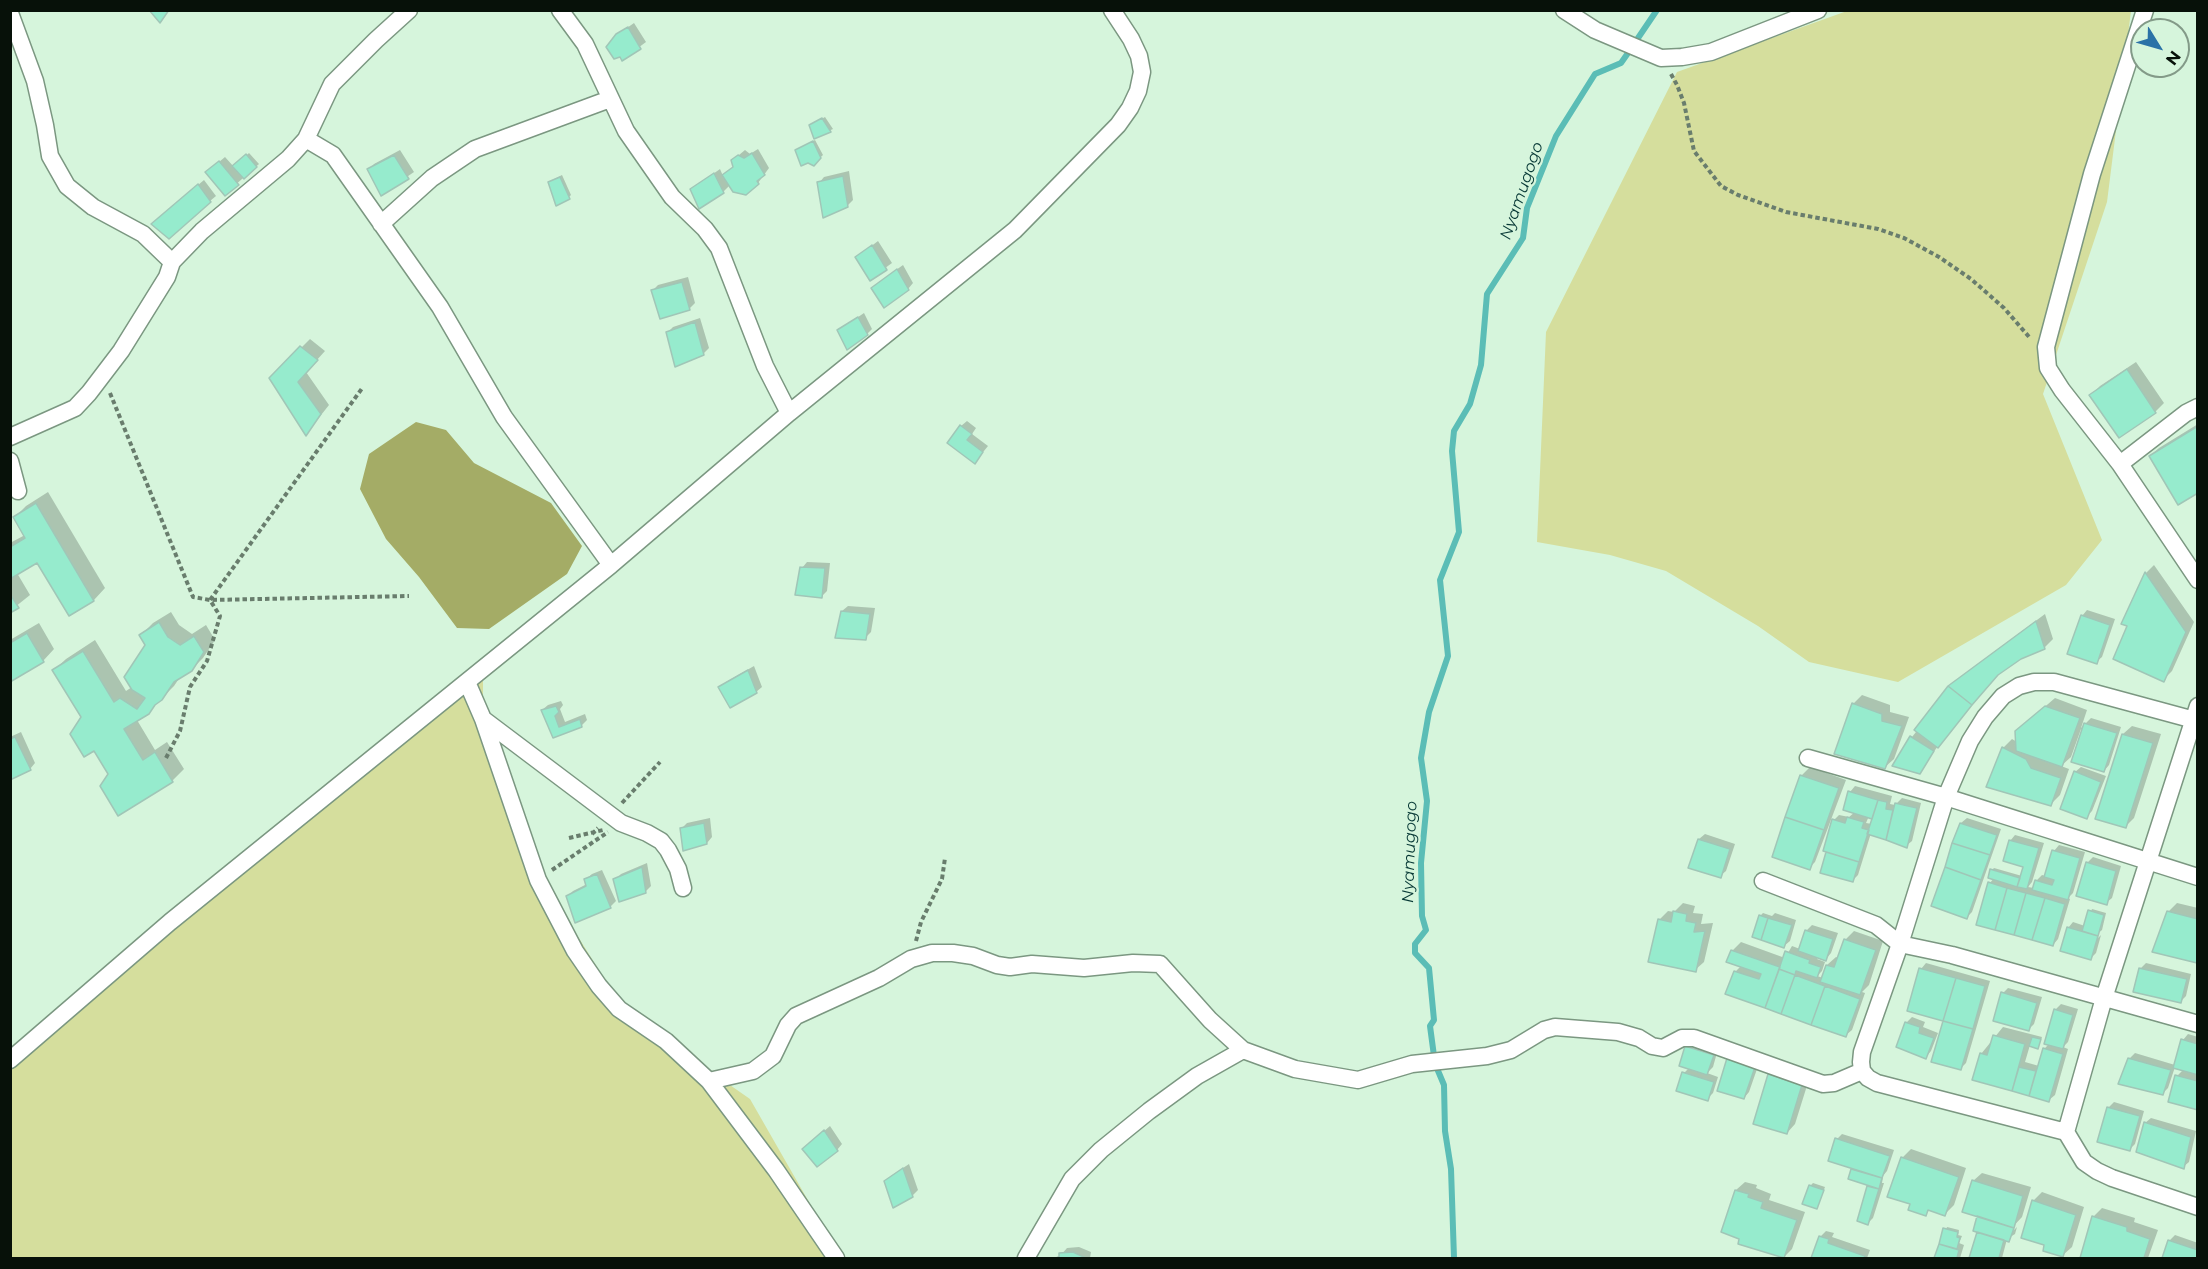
<!DOCTYPE html>
<html>
<head>
<meta charset="utf-8">
<style>
  body { margin:0 }
  #map { position:relative; width:2208px; height:1269px; overflow:hidden; background:#d6f5dc; font-family:Montserrat,sans-serif }
  canvas { display:block }
  .frame { position:absolute; inset:0; border:12px solid #071109; pointer-events:none }
  .north { position:absolute; left:2130px; top:18px; width:60px; height:60px; box-sizing:border-box; background:#d6f5dc; border:2px solid #839a88; border-radius:50%; rotate:127deg; font-size:16px; font-weight:700; line-height:24px; text-align:center; color:#071109 }
  .north::after { content:''; display:block; margin:auto; width:21px; height:27px; background:#2b72a7; clip-path:polygon(50% 0,100% 100%,50% 72%,0 100%) }
</style>
</head>
<body>
<div id="map">
<canvas width="2208" height="1269"></canvas>
<div class="frame"></div>
<div class="north">N</div>
</div>
<script>
const ctx = document.querySelector('canvas').getContext('2d');
ctx.lineJoin = 'round';
function fillPath(path, color) { ctx.fillStyle = color; ctx.fill(path, 'evenodd'); }
const poly = rows => new Path2D(rows.map(r => 'M' + r).join(''));
function stroke(path, color, width, dash) { ctx.strokeStyle = color; ctx.lineWidth = width; ctx.lineCap = dash ? 'butt' : 'round'; ctx.setLineDash(dash || []); ctx.stroke(path); }
function write(font, color, halo, rows, align = 'center') {
  ctx.font = font + ' Montserrat,sans-serif'; ctx.lineWidth = 4.5; ctx.setLineDash([]); ctx.textBaseline = 'middle'; ctx.strokeStyle = halo; ctx.fillStyle = color; for (const [text, x, y, turn = 0] of rows) {
    ctx.save(); ctx.translate(x, y); ctx.rotate((+turn || 0) * Math.PI / 180); ctx.textAlign = isNaN(turn) ? turn : align; if (halo) ctx.strokeText(text, 0, 0); ctx.fillText(text, 0, 0); ctx.restore();
  }
}
fillPath(poly([
  [1847,11,2131,11,2107,202,2043,394,2102,540,2066,585,1898,682,1809,662,1758,626,1666,571,1610,555,1537,542,1546,332,1677,72],
  [483,666,483,698,552,895,625,1012,750,1099,841,1258,11,1258,11,1062]
]), '#d5de9d');
fillPath(poly([
  [416,422,446,430,474,463,551,503,582,546,567,574,489,629,457,628,419,577,386,539,360,489,369,454]
]), '#a4ac66');
fillPath(poly([
  [634,23,646,42,623,59,617,35],
  [825,117,833,129,815,137,811,125],
  [815,140,823,155,813,164,799,148],
  [758,149,769,168,758,183,730,185,723,192,692,189,720,169,723,176,734,166,733,160,745,150,750,154],
  [400,150,414,172,382,194,369,170,374,164],
  [249,153,259,164,225,194,213,167,225,157,234,167],
  [849,171,853,200,847,206,819,183,824,177],
  [562,175,571,195,569,197,552,180],
  [204,180,216,196,210,201,159,218],
  [878,241,892,263,870,279,857,257],
  [903,265,913,283,908,289,878,283],
  [688,277,695,303,689,309,653,290,658,285],
  [864,313,872,329,867,334,839,330],
  [700,318,709,348,703,354,667,333,673,327],
  [310,339,325,351,306,372,329,405,306,434,271,378],
  [2136,362,2164,403,2155,412,2119,436,2091,395,2100,386],
  [967,421,976,428,972,434,988,446,975,462,961,426],
  [2198,424,2198,491,2150,456,2159,448],
  [48,492,105,588,94,600,70,614,38,561,17,573,30,595,10,611,10,543,25,535,15,517,26,506],
  [807,562,830,563,827,591,821,597,802,568],
  [2154,565,2194,622,2172,671,2163,680,2129,625,2123,623,2146,573],
  [848,606,875,608,871,632,865,638,842,611],
  [2087,610,2115,619,2102,657,2096,662,2082,616],
  [171,612,179,625,192,634,206,625,215,640,203,658,191,670,180,677,174,686,148,712,137,720,155,750,167,742,184,769,172,781,110,774,82,717,54,670,66,659,95,640,126,691,132,687,147,645,141,635,153,623],
  [2045,614,2053,639,2044,648,2021,658,2000,672,1938,746,1919,772,1912,737,1959,678],
  [39,623,54,649,43,661,10,680,10,640],
  [754,666,762,687,756,692,720,687,726,682],
  [1862,695,1890,705,1890,712,1909,717,1894,759,1885,767,1853,704],
  [2055,698,2087,710,2081,728,2091,718,2121,727,2109,765,2104,771,2083,729,2081,729,2071,757,2061,766,2069,769,2060,795,2051,804,2003,748,2012,739,2017,742,2026,723],
  [561,701,563,705,560,709,565,722,585,714,587,720,581,726,554,736,542,710,548,705],
  [2132,726,2161,734,2134,818,2126,826,2123,734],
  [21,732,35,763,30,769,10,778,10,737],
  [1810,767,1846,780,1815,862,1809,868,1801,776],
  [2081,767,2106,776,2092,811,2086,817,2075,772],
  [1855,786,1892,796,1890,804,1895,805,1902,798,1921,803,1912,841,1906,846,1871,833,1858,875,1853,880,1822,872,1834,820,1839,815,1849,817,1855,812,1850,792],
  [1869,816,1874,818,1872,824,1866,823],
  [710,818,712,837,707,843,681,829,687,823],
  [1967,818,2001,829,1972,912,1967,917,1932,905,1961,823],
  [1705,834,1735,844,1726,871,1720,876,1690,867,1699,839],
  [2015,835,2044,843,2032,882,2028,887,2034,888,2036,881,2042,875,2046,876,2054,851,2059,845,2085,852,2073,893,2068,898,2070,899,2058,939,2053,945,1990,883,1994,878,1992,870,1994,868,2022,876,2025,866,2010,841],
  [2093,857,2121,866,2112,898,2106,903,2087,863],
  [647,863,651,886,645,892,615,880,621,874],
  [602,870,616,901,610,907,567,897,573,891,587,884,586,879,592,874],
  [1683,903,1695,906,1693,913,1703,914,1701,924,1713,923,1704,962,1695,970,1659,920,1668,911,1674,912],
  [2177,903,2198,908,2196,961,2168,912],
  [2092,909,2106,913,2102,930,2096,935,2096,940,2101,935,2096,953,2091,958,2068,928,2073,922,2085,926],
  [1763,913,1772,916,1775,913,1796,920,1790,941,1784,946,1760,916],
  [1812,925,1838,933,1831,953,1826,959,1818,956,1817,959,1825,962,1822,971,1817,976,1823,978,1827,965,1836,957,1839,958,1845,940,1854,931,1883,941,1869,985,1862,992,1865,993,1852,1030,1846,1035,1735,972,1741,966,1732,951,1741,942,1785,958,1792,946,1800,949,1807,930],
  [1926,963,1990,981,1966,1063,1961,1068,1945,1020,1921,969],
  [2146,963,2191,974,2186,996,2181,1001,2140,969],
  [2008,988,2042,997,2034,1024,2029,1029,2003,993],
  [2061,1004,2078,1009,2068,1042,2063,1047,2068,1049,2055,1095,2049,1100,1974,1079,1981,1054,2003,1027,2042,1037,2038,1047,2030,1045,2025,1062,2039,1066,2044,1049,2049,1044,2055,1010],
  [1912,1017,1925,1022,1923,1027,1938,1033,1931,1051,1926,1057,1906,1023],
  [2188,1034,2198,1037,2198,1108,2177,1076,2183,1070,2175,1067,2168,1088,2163,1093,2129,1059,2135,1053,2175,1065,2183,1040],
  [1691,1041,1718,1049,1713,1067,1707,1073,1718,1077,1713,1093,1707,1099,1684,1073,1689,1068,1686,1047],
  [1729,1061,1757,1069,1749,1092,1744,1098],
  [1778,1066,1810,1076,1795,1124,1787,1133,1769,1075],
  [2114,1102,2144,1111,2135,1144,2130,1149,2108,1108],
  [2151,1118,2196,1131,2189,1162,2183,1167,2145,1123],
  [830,1126,842,1144,837,1150,809,1144],
  [1842,1134,1894,1150,1887,1171,1882,1177,1883,1177,1882,1183,1884,1183,1873,1218,1868,1223,1859,1220,1870,1185,1850,1178,1854,1168,1837,1139],
  [1911,1149,1966,1168,1954,1205,1945,1214,1930,1209,1925,1214,1912,1203,1902,1158],
  [909,1164,918,1190,912,1196,891,1176],
  [1982,1173,2031,1187,2022,1217,2008,1232,2010,1234,2017,1227,2015,1234,2007,1239,2002,1258,1971,1257,1979,1231,1979,1215,1973,1181],
  [1745,1182,1757,1185,1756,1188,1771,1194,1769,1200,1805,1212,1792,1249,1783,1258,1722,1231,1736,1190],
  [1813,1183,1825,1187,1817,1207,1810,1186],
  [2042,1192,2084,1207,2072,1247,2063,1255,2046,1244,2033,1201],
  [2102,1208,2135,1218,2134,1222,2158,1230,2148,1258,2081,1258,2093,1217],
  [1947,1227,1959,1230,1958,1235,1962,1236,1959,1243,1964,1245,1960,1258,1936,1258],
  [1826,1231,1834,1233,1832,1237,1870,1250,1867,1258,1813,1258,1821,1236],
  [2175,1235,2198,1243,2198,1258,2163,1258,2169,1241],
  [1079,1247,1091,1252,1090,1258,1054,1258,1061,1255,1067,1248]
]), '#0003');
stroke(poly([
  [1636,41,1657,10],
  [1434,1056,1430,1026,1434,1020,1429,968,1415,953,1415,944,1426,930,1422,916,1421,863,1427,801,1421,758,1429,712,1448,656,1440,580,1459,532,1452,451,1454,431,1470,404,1481,365,1487,294,1523,238,1527,208,1556,136,1595,74,1621,63,1628,53],
  [1436,1066,1444,1085,1445,1131,1451,1169,1454,1258]
]), '#5bbdb6', 6);
const building = poly([
  [149,10,169,10,160,23,149,10],
  [628,27,641,49,622,61,620,57,614,59,606,47,616,34,628,27],
  [822,118,831,132,814,139,809,125,822,118],
  [813,141,821,158,814,166,808,163,801,166,795,150,813,141],
  [752,153,765,175,757,181,759,184,746,195,733,192,722,175,733,167,731,160,738,155,744,158,752,153],
  [246,154,257,167,244,179,232,166,246,154],
  [394,155,409,179,381,196,367,169,394,155],
  [219,161,239,185,225,196,205,172,219,161],
  [714,173,724,193,699,209,690,189,714,173],
  [843,176,848,207,823,218,817,182,843,176],
  [560,177,570,199,556,206,548,182,560,177],
  [198,184,211,202,169,239,151,224,198,184],
  [872,245,887,270,870,281,855,257,872,245],
  [897,269,909,290,884,308,871,288,897,269],
  [682,282,690,310,660,319,651,290,682,282],
  [858,317,868,335,847,350,837,330,858,317],
  [695,322,704,355,675,367,666,332,695,322],
  [300,346,318,360,298,382,321,414,306,436,269,378,300,346],
  [2127,369,2156,413,2119,438,2089,395,2127,369],
  [960,425,972,434,967,440,983,452,975,464,947,443,960,425],
  [2198,426,2198,493,2178,505,2149,456,2198,426],
  [36,503,94,601,69,616,37,563,10,579,10,547,25,538,13,517,36,503],
  [800,567,825,568,822,598,795,595,800,567],
  [2145,572,2186,632,2164,682,2113,659,2127,626,2121,624,2145,572],
  [10,594,19,608,10,613,10,594],
  [841,611,870,614,866,640,835,638,841,611],
  [2081,615,2110,625,2097,664,2067,654,2081,615],
  [2036,621,2045,649,2021,659,1998,675,1972,705,1948,686,2036,621],
  [159,622,168,637,180,645,194,636,204,652,192,671,174,682,162,700,155,705,149,714,124,729,143,760,155,752,173,782,118,816,100,786,108,774,94,751,84,757,70,734,81,717,52,670,83,651,114,702,120,698,137,709,145,698,132,690,124,677,145,645,139,635,159,622],
  [27,633,44,662,10,682,10,643,27,633],
  [748,670,757,693,730,708,718,687,748,670],
  [1948,686,1972,705,1938,748,1914,730,1948,686],
  [1852,703,1882,714,1882,721,1902,726,1885,769,1834,754,1852,703],
  [556,706,559,712,555,716,559,727,580,719,582,727,553,738,541,710,556,706],
  [2045,706,2080,718,2062,767,2016,751,2015,731,2045,706],
  [2084,723,2117,733,2104,772,2071,762,2084,723],
  [2122,734,2153,743,2126,828,2095,819,2122,734],
  [1910,736,1934,751,1920,774,1892,766,1910,736],
  [15,737,31,770,10,780,10,739,15,737],
  [2002,747,2026,759,2031,768,2061,778,2051,806,1986,787,2002,747],
  [2074,771,2101,782,2087,819,2060,809,2074,771],
  [1800,775,1839,788,1824,830,1785,817,1800,775],
  [1848,791,1878,800,1872,819,1843,810,1848,791],
  [1878,800,1887,802,1886,809,1893,810,1886,840,1867,834,1878,800],
  [1895,803,1917,808,1907,848,1886,840,1895,803],
  [1785,817,1824,830,1810,870,1772,857,1785,817],
  [1847,817,1864,822,1862,828,1869,830,1859,862,1823,851,1832,819,1845,823,1847,817],
  [704,823,707,844,683,851,680,828,704,823],
  [1960,823,1997,835,1990,855,1952,843,1960,823],
  [1698,839,1730,849,1721,878,1688,868,1698,839],
  [2009,840,2039,848,2027,889,2017,887,2023,867,2003,861,2009,840],
  [1952,843,1990,855,1981,880,1945,867,1952,843],
  [2052,850,2080,858,2068,900,2032,890,2035,880,2052,885,2054,880,2044,877,2052,850],
  [1826,852,1859,862,1853,882,1820,873,1826,852],
  [2086,862,2116,871,2107,905,2076,896,2086,862],
  [642,867,646,893,619,902,613,879,642,867],
  [1945,867,1981,880,1967,919,1931,906,1945,867],
  [1990,869,2020,878,2017,887,1988,878,1990,869],
  [597,874,611,908,575,923,566,896,586,886,584,879,597,874],
  [1988,882,2007,888,1995,930,1976,925,1988,882],
  [2007,888,2026,893,2014,935,1995,930,2007,888],
  [2026,893,2045,898,2032,940,2014,935,2026,893],
  [2045,898,2065,904,2053,946,2032,940,2045,898],
  [2088,910,2104,915,2098,936,2082,931,2088,910],
  [1673,911,1687,914,1686,921,1696,923,1694,932,1705,931,1696,972,1648,962,1658,919,1671,922,1673,911],
  [2167,911,2198,919,2197,963,2152,952,2167,911],
  [1759,915,1768,918,1761,940,1752,937,1759,915],
  [1768,918,1792,925,1784,948,1761,940,1768,918],
  [2067,927,2098,936,2091,960,2060,951,2067,927],
  [1805,930,1833,939,1826,961,1798,951,1805,930],
  [1844,939,1876,950,1860,995,1820,982,1826,965,1834,967,1844,939],
  [1731,950,1780,967,1765,1008,1725,994,1734,971,1759,979,1761,974,1726,962,1731,950],
  [1785,951,1810,960,1809,963,1821,967,1817,978,1796,971,1795,975,1779,969,1785,951],
  [1919,968,1956,978,1943,1021,1907,1011,1919,968],
  [2139,968,2187,979,2181,1003,2133,992,2139,968],
  [1779,969,1795,975,1781,1014,1765,1008,1779,969],
  [1795,975,1825,986,1811,1025,1781,1014,1795,975],
  [1956,978,1985,986,1973,1029,1943,1021,1956,978],
  [1825,986,1860,999,1846,1037,1811,1025,1825,986],
  [2001,992,2037,1003,2029,1031,1993,1021,2001,992],
  [2054,1009,2073,1015,2063,1049,2044,1044,2054,1009],
  [1943,1021,1973,1029,1961,1070,1931,1062,1943,1021],
  [1905,1022,1920,1027,1919,1033,1934,1038,1926,1059,1896,1047,1905,1022],
  [1993,1035,2025,1044,2012,1091,1972,1080,1980,1053,1987,1055,1993,1035],
  [2032,1037,2041,1039,2038,1049,2029,1046,2032,1037],
  [2181,1039,2198,1044,2198,1075,2173,1068,2181,1039],
  [1685,1046,1714,1055,1707,1075,1679,1066,1685,1046],
  [2043,1048,2063,1054,2049,1102,2029,1096,2043,1048],
  [1727,1058,1755,1067,1744,1099,1717,1091,1727,1058],
  [2128,1058,2171,1070,2163,1095,2118,1084,2128,1058],
  [2019,1067,2036,1071,2029,1096,2012,1091,2019,1067],
  [1682,1072,1714,1082,1708,1101,1676,1091,1682,1072],
  [1768,1074,1802,1085,1787,1134,1753,1124,1768,1074],
  [2175,1075,2198,1081,2198,1110,2168,1102,2175,1075],
  [2107,1107,2140,1116,2130,1151,2097,1142,2107,1107],
  [2144,1122,2191,1137,2184,1169,2136,1152,2144,1122],
  [824,1130,838,1151,817,1167,802,1149,824,1130],
  [1835,1138,1890,1156,1882,1178,1828,1161,1835,1138],
  [1901,1157,1959,1177,1945,1216,1928,1210,1926,1216,1908,1210,1910,1204,1887,1197,1901,1157],
  [903,1168,913,1197,893,1208,884,1181,903,1168],
  [1851,1169,1882,1178,1879,1189,1848,1179,1851,1169],
  [1972,1180,2023,1196,2014,1228,1962,1212,1972,1180],
  [1809,1185,1824,1190,1817,1209,1802,1204,1809,1185],
  [1867,1186,1879,1189,1868,1225,1857,1221,1867,1186],
  [1735,1190,1749,1194,1748,1197,1763,1202,1761,1208,1797,1220,1784,1258,1738,1244,1739,1239,1721,1232,1735,1190],
  [2032,1200,2076,1215,2063,1257,2043,1251,2044,1245,2021,1238,2032,1200],
  [1977,1216,2014,1228,2009,1242,1973,1231,1977,1216],
  [2092,1216,2127,1227,2127,1231,2150,1239,2144,1258,2080,1258,2092,1216],
  [1943,1228,1958,1232,1957,1237,1960,1238,1957,1249,1939,1244,1943,1228],
  [1977,1232,2004,1240,1999,1258,1969,1258,1977,1232],
  [1819,1236,1829,1239,1828,1243,1865,1256,1864,1258,1811,1258,1819,1236],
  [2168,1240,2198,1250,2198,1258,2162,1258,2168,1240],
  [1939,1244,1959,1250,1957,1258,1934,1258,1939,1244],
  [1073,1252,1086,1258,1059,1258,1059,1253,1073,1252]
]);
fillPath(building, '#96ebcd');
stroke(building, '#a0c6b7', 1.5);
const minor = poly([
  [560,10,585,44,626,131,672,197,705,229,719,248,765,366,789,413],
  [1564,10,1595,30,1661,58,1682,57,1711,52,1818,10],
  [2145,10,2092,174,2046,347,2048,368,2062,390,2120,464,2198,580],
  [10,13,35,81,45,125,50,156,67,186,93,207,143,234,172,262,202,231,288,159,306,139,332,84,376,40,409,10],
  [306,139,333,155,440,307,504,417,611,565],
  [381,224,432,178,475,149,610,99],
  [10,437,75,408,89,393,121,351,167,277,172,262],
  [10,461,18,491],
  [2120,464,2186,413,2198,407],
  [467,682,483,719,538,880,575,951,599,986,619,1009,666,1041,709,1081,776,1170,836,1258],
  [483,719,621,823,647,833,661,841,668,850,678,869,683,888],
  [2198,721,2054,682,2034,682,2019,686,2003,696,1985,717,1970,741,1946,797,1900,944,1862,1052,1861,1062,1862,1071,1868,1078,1877,1083,2066,1132,2084,1162,2097,1171,2112,1178,2198,1207],
  [1808,758,1946,797,2198,877],
  [1763,881,1876,925,1900,944,1952,955,2198,1024],
  [10,1060,170,922,611,565,789,413,1015,230,1118,125,1130,108,1138,91,1142,72,1139,56,1131,39,1112,10],
  [709,1081,753,1071,773,1056,788,1025,796,1016,879,978,911,959,932,953,953,953,973,956,997,965,1010,967,1032,964,1084,968,1133,963,1160,964,1210,1020,1243,1050],
  [2066,1132,2104,998,2198,706],
  [1026,1258,1072,1179,1101,1150,1149,1111,1197,1076,1243,1050,1295,1069,1358,1080,1412,1064,1487,1056,1511,1050,1544,1030,1555,1027,1618,1032,1639,1038,1652,1046,1663,1048,1682,1038,1694,1038,1823,1084,1834,1083,1862,1071]
]);
stroke(minor, '#7b9781', 19);
stroke(poly([
  [1671,74,1677,85,1684,103,1694,151,1721,186,1738,195,1786,212,1878,229,1904,238,1939,257,1971,279,2004,308,2030,338],
  [110,393,193,597,210,600,409,596],
  [166,758,180,731,190,687,207,661,220,616,210,600,363,387],
  [622,803,660,762],
  [592,834,598,828],
  [569,838,603,830],
  [552,870,608,832],
  [916,941,921,922,942,879,945,858]
]), '#697d6d', 4, [4.5, 3]);
stroke(minor, '#fff', 16);
write('italic 16px', '#073835', '#d6f5dc', [
  ["Nyamugogo",1522,191,-71],
  ["Nyamugogo",1410,852,-88]
]);
</script>
</body>
</html>
